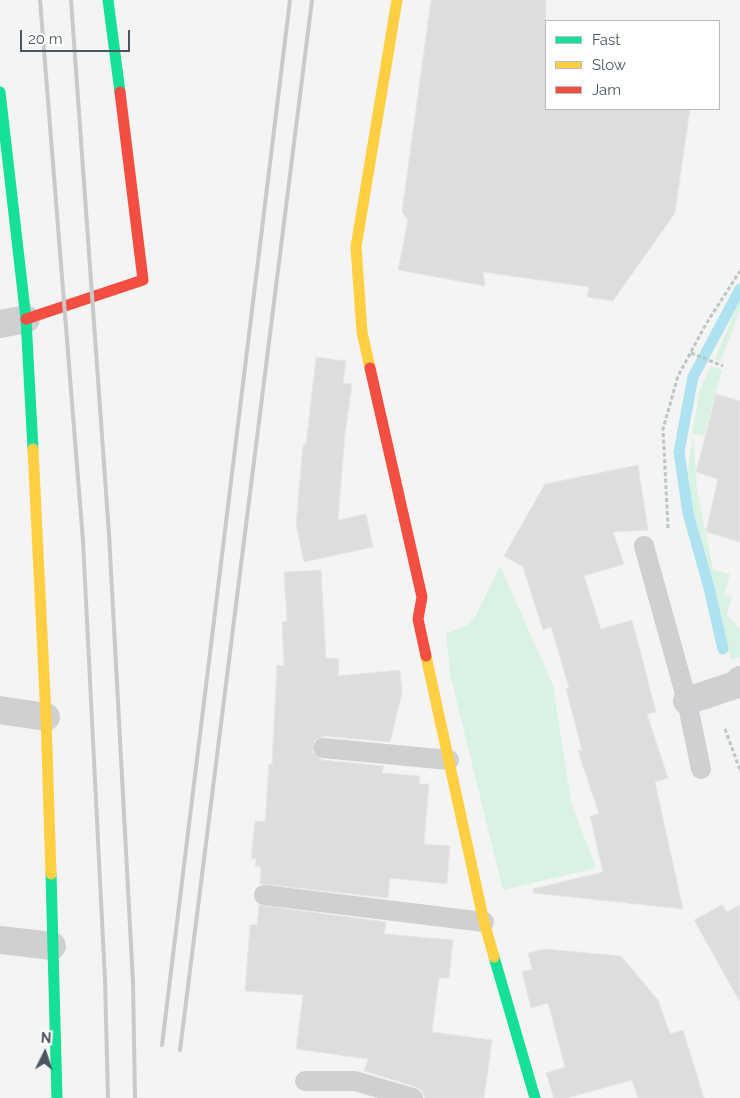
<!DOCTYPE html>
<html>
<head>
<meta charset="utf-8">
<style>
  body { margin:0 }
  #map { position:relative; width:740px; height:1098px; overflow:hidden; background:#f4f4f4; font-family:Raleway,sans-serif }
  canvas { display:block }
  .legend { position:absolute; left:545px; top:20px; width:175px; height:90px; box-sizing:border-box; background:#fff; border:1px solid #b7bbc0; margin:0; padding:6px 9px; list-style:none; font-size:15px; color:#4a5661 }
  .legend li { display:flex; align-items:center; gap:10px; height:25px }
  .legend b { width:25px; border:1px solid #b7bbc0 }
  .north { position:absolute; left:20px; top:1028px; width:50px; height:50px; -webkit-text-stroke:4px #fff; paint-order:stroke; rotate:4deg; font-size:14px; font-weight:700; line-height:20px; text-align:center; color:#4a5661 }
  .north::after { content:''; display:block; margin:auto; width:18px; height:22px; background:#4a5661; clip-path:polygon(50% 0,100% 100%,50% 72%,0 100%) }
  .scale { position:absolute; left:20px; top:30px; width:110px; height:22px; box-sizing:border-box; border:2px solid #4a5661; border-top:0; padding-left:6px; font-size:15px; line-height:18px; white-space:nowrap; color:#4a5661; -webkit-text-stroke:4px #fff; paint-order:stroke }
</style>
</head>
<body>
<div id="map">
<canvas width="740" height="1098"></canvas>
<ul class="legend">
<li><b style="height:6px;background:#16e098"></b>Fast</li>
<li><b style="height:6px;background:#ffcf43"></b>Slow</li>
<li><b style="height:6px;background:#f24e42"></b>Jam</li>
</ul>
<div class="north">N</div>
<div class="scale">20 m</div>
</div>
<script>
const ctx = document.querySelector('canvas').getContext('2d');
ctx.lineJoin = 'round';
function fillPath(path, color) { ctx.fillStyle = color; ctx.fill(path, 'evenodd'); }
const poly = rows => new Path2D(rows.map(r => 'M' + r).join(''));
function stroke(path, color, width, dash) { ctx.strokeStyle = color; ctx.lineWidth = width; ctx.lineCap = dash ? 'butt' : 'round'; ctx.setLineDash(dash || []); ctx.stroke(path); }
fillPath(poly([
  [740,299,740,311,720,362,715,359],
  [711,366,722,370,704,436,692,433,700,390],
  [693,435,697,490,713,570,730,574,724,595,732,596,727,615,740,629,740,657,731,660,690,498,688,467],
  [500,566,553,685,571,802,596,868,503,890,450,674,446,634,467,625,475,617]
]), '#d9f2e3');
stroke(poly([
  [723,649,709,588,688,513,679,452,693,377,740,289]
]), '#aee2f0', 11);
const building = poly([
  [431,0,546,0,546,109,690,109,675,213,613,301,587,297,589,287,483,272,485,286,398,270,408,220,402,212,431,0],
  [316,357,346,361,343,383,352,384,345,434,338,520,366,514,373,547,304,562,296,525,303,445,306,445,316,357],
  [716,394,740,401,740,542,706,532,718,479,696,472,716,394],
  [638,465,648,530,613,532,624,564,584,576,601,629,632,620,656,712,647,714,668,778,655,782,683,909,533,893,533,889,603,872,590,816,599,814,578,751,582,750,566,689,569,688,551,627,543,630,523,567,504,556,545,484,638,465],
  [321,570,326,658,339,659,338,676,400,670,402,693,390,742,324,736,314,741,312,752,322,760,384,766,382,773,420,776,419,784,429,784,424,844,450,846,447,884,390,878,388,898,260,884,261,867,255,866,256,859,251,858,255,821,265,822,269,764,272,765,277,665,284,666,282,622,287,621,284,572,321,570],
  [259,905,386,922,384,934,453,940,449,978,439,978,432,1032,492,1040,484,1098,425,1098,422,1090,416,1087,364,1071,368,1059,296,1049,303,995,245,991,250,925,257,925,259,905],
  [722,905,727,912,740,905,740,1002,694,920,722,905],
  [545,949,621,956,658,1000,670,1034,683,1030,704,1098,638,1098,632,1080,567,1098,554,1098,546,1073,565,1067,548,1003,531,1008,522,972,532,969,528,953,545,949]
]);
fillPath(building, '#ddddde');
stroke(building, '#e5e6e7', 1);
stroke(poly([
  [691,353,723,366],
  [668,528,663,429,678,376,706,324,740,271],
  [725,729,740,770]
]), '#bcc7c4', 3, [4, 2.5]);
stroke(poly([
  [644,546,687,701,701,769],
  [323,748,449,760],
  [264,895,484,922],
  [305,1081,355,1081,413,1098]
]), '#ced0d2', 20);
stroke(poly([
  [0,324,26,319],
  [687,701,738,684,740,680],
  [0,710,46,717],
  [0,940,52,946]
]), '#ced0d2', 28);
stroke(poly([
  [108,0,120,92],
  [0,92,26,319,33,449],
  [51,874,57,1098],
  [494,957,535,1098]
]), '#16e098', 11);
stroke(poly([
  [370,368,362,332,356,247,397,0],
  [33,449,46,717,51,874],
  [426,656,484,922,494,957]
]), '#ffcf43', 11);
stroke(poly([
  [26,319,143,280,120,92],
  [370,368,422,597,418,619,426,656]
]), '#f24e42', 11);
stroke(poly([
  [40,0,83,541,105,980,108,1098],
  [71,0,109,534,133,982,135,1098],
  [162,1045,290,0],
  [180,1050,312,0]
]), '#c9cacc', 4);
</script>
</body>
</html>
